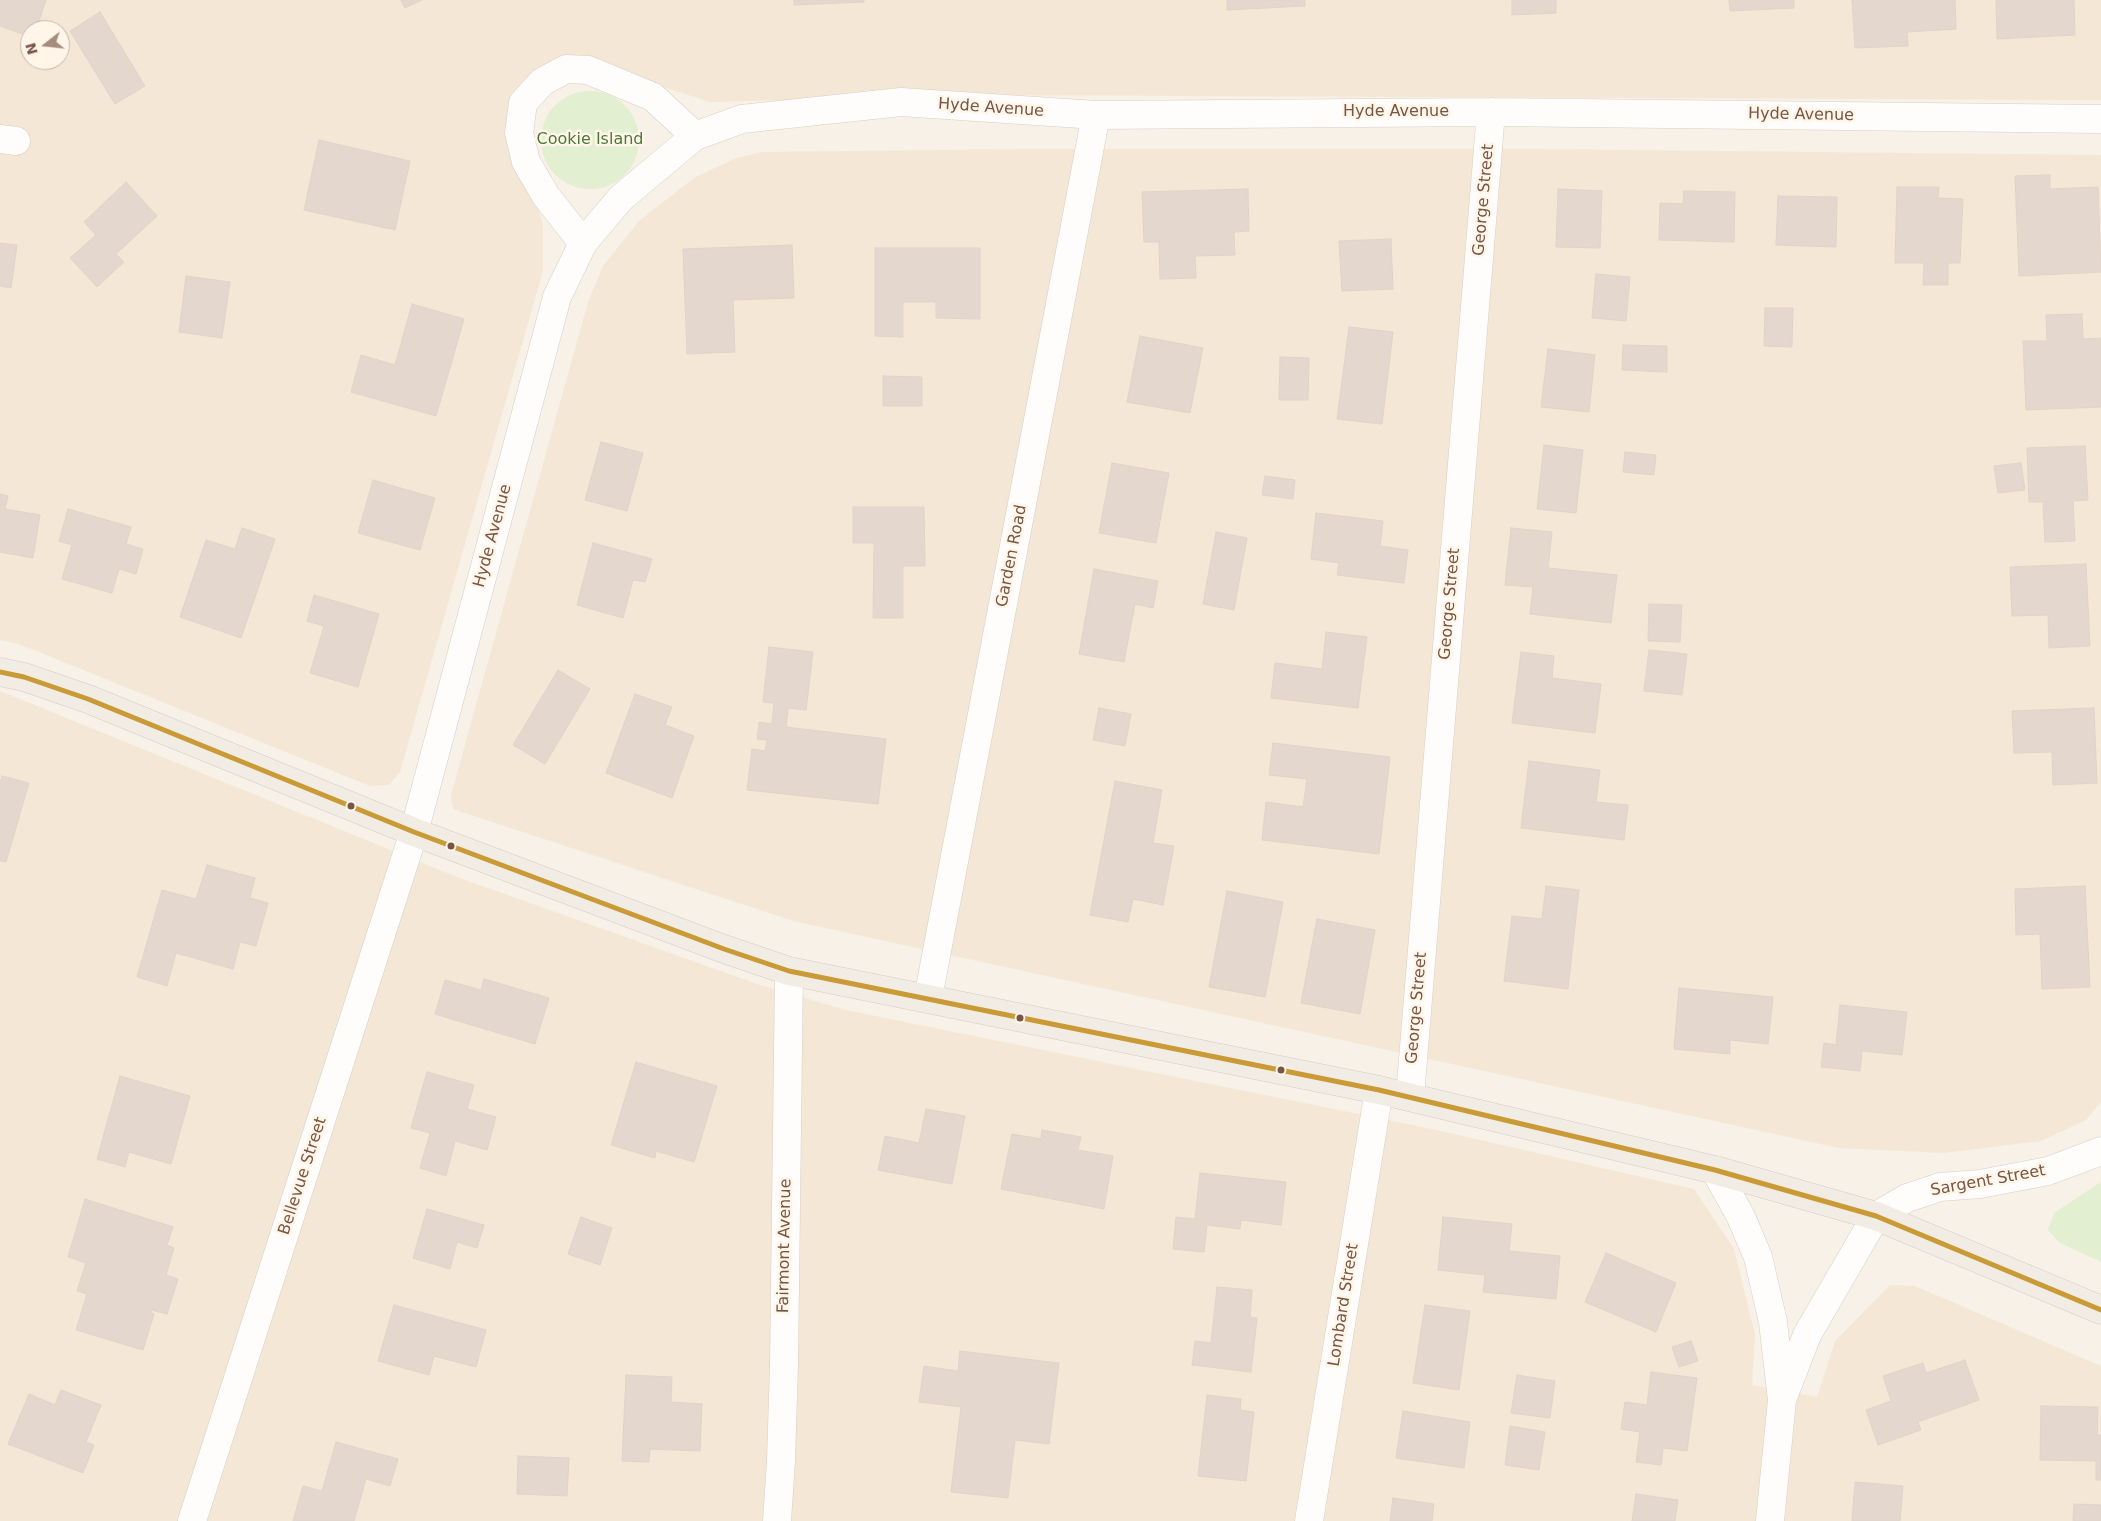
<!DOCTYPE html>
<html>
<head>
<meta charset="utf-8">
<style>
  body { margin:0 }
  #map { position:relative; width:2101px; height:1521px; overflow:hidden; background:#f7f1e7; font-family:"DejaVu Sans",sans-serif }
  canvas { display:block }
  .north { position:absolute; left:20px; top:20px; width:50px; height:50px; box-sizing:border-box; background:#fff6e9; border:1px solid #c9b6a7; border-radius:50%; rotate:254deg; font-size:14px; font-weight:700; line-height:20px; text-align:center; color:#785645 }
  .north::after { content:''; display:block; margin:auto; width:18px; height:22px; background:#a48c7e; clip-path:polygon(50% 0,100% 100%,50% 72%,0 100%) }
</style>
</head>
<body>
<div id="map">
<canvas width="2101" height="1521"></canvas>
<div class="north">N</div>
</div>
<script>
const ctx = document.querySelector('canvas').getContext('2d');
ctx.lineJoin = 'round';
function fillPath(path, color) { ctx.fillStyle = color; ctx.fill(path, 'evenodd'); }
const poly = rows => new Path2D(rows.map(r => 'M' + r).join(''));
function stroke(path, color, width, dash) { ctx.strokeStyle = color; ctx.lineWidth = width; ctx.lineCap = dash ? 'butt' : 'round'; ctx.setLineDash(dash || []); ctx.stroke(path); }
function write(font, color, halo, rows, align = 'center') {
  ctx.font = font + ' "DejaVu Sans",sans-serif'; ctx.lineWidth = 5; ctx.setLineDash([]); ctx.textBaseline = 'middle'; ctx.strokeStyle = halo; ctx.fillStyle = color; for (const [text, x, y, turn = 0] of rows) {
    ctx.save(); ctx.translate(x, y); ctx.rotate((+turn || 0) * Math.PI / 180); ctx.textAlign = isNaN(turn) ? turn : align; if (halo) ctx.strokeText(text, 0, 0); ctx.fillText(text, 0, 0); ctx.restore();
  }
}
fillPath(poly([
  [0,0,2101,0,2101,100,981,95,710,102,648,82,591,60,511,100,505,137,509,150,533,192,543,225,543,271,400,772,389,785,370,786,19,644,0,640],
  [30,30,60,30,60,60,30,60],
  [1028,149,1533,149,2101,155,2101,1102,2086,1120,2041,1141,1944,1153,1839,1148,793,921,453,809,451,795,588,302,603,266,639,221,694,178,736,158,762,152],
  [0,692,10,695,457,877,760,985,846,1010,1432,1129,1694,1189,1734,1249,1755,1335,1752,1385,1817,1397,1835,1341,1890,1285,1915,1286,2101,1366,2101,1521,0,1521]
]), '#f4e7d6');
fillPath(poly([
  '541 140a49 49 0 1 1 98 0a49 49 0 1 1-98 0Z',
  [2101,1182,2101,1262,2060,1243,2048,1230,2054,1213]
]), '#e2efd0');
const building = poly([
  [0,0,46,0,36,30,30,30,30,37,0,26,0,0],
  [401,0,422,0,405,8,401,0],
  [794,0,864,0,864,2,794,5,794,0],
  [1227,0,1305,0,1305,6,1227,10,1227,0],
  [1512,0,1556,0,1556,13,1512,15,1512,0],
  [1729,0,1794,0,1794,8,1730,11,1729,0],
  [1852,0,1955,0,1956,29,1907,32,1908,46,1855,48,1852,0],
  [1996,0,2074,0,2075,35,1997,39,1996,0],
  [100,12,145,86,115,104,70,31,100,12],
  [319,140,410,161,395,230,304,210,319,140],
  [2050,175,2050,189,2098,187,2101,272,2019,276,2015,176,2050,175],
  [126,182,157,216,116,254,124,262,97,287,70,258,96,235,84,222,126,182],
  [1897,187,1939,187,1938,198,1963,199,1960,263,1948,263,1948,285,1923,285,1924,263,1895,263,1897,187],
  [1248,189,1249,231,1234,232,1235,255,1195,256,1196,278,1160,279,1159,242,1144,242,1142,192,1248,189],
  [1558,189,1602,191,1600,248,1556,247,1558,189],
  [1684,191,1735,192,1734,242,1659,240,1660,203,1683,204,1684,191],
  [1778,196,1837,197,1836,247,1776,245,1778,196],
  [1391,239,1393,289,1342,291,1339,241,1391,239],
  [0,243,17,245,11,288,0,286,0,243],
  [792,245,794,298,733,300,735,352,687,354,683,249,792,245],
  [875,248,980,248,980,319,936,318,936,302,903,302,903,337,875,336,875,248],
  [1596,274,1630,277,1626,321,1592,318,1596,274],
  [186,276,230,282,222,338,179,332,186,276],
  [412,304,464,319,436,416,351,392,361,355,395,365,412,304],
  [1765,308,1793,308,1792,347,1764,346,1765,308],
  [2082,314,2083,339,2101,338,2101,407,2026,410,2023,341,2047,341,2046,315,2082,314],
  [1349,327,1393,332,1382,424,1337,419,1349,327],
  [1140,336,1203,348,1190,413,1127,402,1140,336],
  [1623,345,1667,346,1667,372,1622,370,1623,345],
  [1548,349,1595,355,1589,412,1541,407,1548,349],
  [1280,357,1309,358,1308,400,1279,400,1280,357],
  [883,376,922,377,922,406,883,406,883,376],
  [601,442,643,453,627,511,585,500,601,442],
  [1544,445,1583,450,1576,513,1537,509,1544,445],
  [2085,446,2088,500,2073,501,2075,541,2045,542,2043,502,2029,502,2027,448,2085,446],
  [1625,452,1656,455,1654,475,1623,472,1625,452],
  [1112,463,1169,473,1156,543,1099,533,1112,463],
  [2021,463,2025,490,1998,493,1994,466,2021,463],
  [1265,476,1295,480,1293,499,1262,495,1265,476],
  [373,480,435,498,420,550,358,533,373,480],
  [0,494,8,496,5,509,40,515,33,558,0,552,0,494],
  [853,507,924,507,925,566,903,566,903,618,873,618,874,543,853,543,853,507],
  [68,509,131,527,126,544,143,549,136,574,119,569,112,593,62,579,72,545,59,541,68,509],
  [1316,513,1383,521,1380,546,1408,550,1404,583,1337,575,1339,563,1311,559,1316,513],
  [242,528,275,539,241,638,180,617,206,540,235,549,242,528],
  [1511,528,1552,532,1548,568,1617,575,1611,623,1530,614,1533,587,1505,585,1511,528],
  [1216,532,1247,538,1234,610,1203,604,1216,532],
  [593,543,652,559,645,582,633,580,623,618,577,605,593,543],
  [2086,564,2090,646,2049,648,2048,615,2012,616,2010,567,2086,564],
  [1094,569,1158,581,1153,608,1135,604,1124,662,1079,654,1094,569],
  [314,595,379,614,358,687,310,673,324,626,307,621,314,595],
  [1649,604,1682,605,1680,642,1648,641,1649,604],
  [1326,632,1367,637,1358,708,1271,698,1275,663,1322,669,1326,632],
  [769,647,813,652,806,710,788,708,786,727,886,739,878,804,747,790,752,749,765,751,767,740,757,739,759,722,772,724,774,703,763,702,769,647],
  [1649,650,1687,654,1682,695,1644,691,1649,650],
  [1521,652,1554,656,1552,678,1601,684,1595,733,1512,723,1521,652],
  [558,670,590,689,545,764,513,745,558,670],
  [635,694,672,707,665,725,694,736,672,798,606,773,635,694],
  [1099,708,1131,714,1125,746,1093,740,1099,708],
  [2094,708,2097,783,2053,785,2052,752,2014,753,2012,711,2094,708],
  [1273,743,1390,757,1379,854,1262,840,1266,802,1303,807,1307,779,1269,775,1273,743],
  [1529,761,1600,770,1596,802,1628,805,1624,840,1521,828,1529,761],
  [2,776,29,783,6,862,0,861,0,783,2,776],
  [1115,781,1162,790,1153,843,1174,846,1163,905,1133,899,1128,922,1090,915,1115,781],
  [207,865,255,878,250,898,268,903,256,946,240,942,233,969,176,953,167,986,137,977,162,890,196,899,207,865],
  [1546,886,1579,890,1568,989,1504,981,1512,916,1542,919,1546,886],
  [2085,886,2090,987,2042,989,2040,934,2016,935,2015,889,2085,886],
  [1227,891,1283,902,1265,997,1209,987,1227,891],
  [1317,919,1375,930,1360,1014,1301,1003,1317,919],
  [484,979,549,998,535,1044,435,1014,445,980,481,990,484,979],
  [1679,988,1773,997,1768,1044,1730,1040,1730,1054,1674,1049,1679,988],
  [1840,1005,1907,1012,1902,1055,1862,1051,1860,1071,1821,1067,1824,1043,1836,1045,1840,1005],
  [636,1062,717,1086,694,1162,656,1151,655,1158,611,1145,636,1062],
  [427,1072,474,1085,467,1109,496,1117,487,1150,455,1141,446,1176,420,1168,430,1133,411,1128,427,1072],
  [120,1076,190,1096,171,1164,129,1152,125,1167,97,1159,120,1076],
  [926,1109,965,1116,952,1184,878,1170,885,1136,919,1143,926,1109],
  [1042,1130,1081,1137,1078,1150,1113,1156,1104,1209,1001,1189,1012,1134,1041,1139,1042,1130],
  [1200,1173,1286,1182,1281,1225,1241,1220,1240,1229,1207,1225,1204,1252,1173,1249,1176,1217,1195,1219,1200,1173],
  [85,1199,173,1227,167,1245,174,1248,166,1275,178,1279,167,1314,151,1310,151,1313,154,1314,143,1350,76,1330,87,1294,77,1291,86,1263,68,1257,85,1199],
  [427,1209,484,1225,477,1248,457,1242,450,1269,413,1258,427,1209],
  [581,1217,612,1228,600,1265,568,1254,581,1217],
  [1443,1217,1512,1224,1509,1251,1560,1256,1556,1299,1483,1292,1485,1275,1438,1270,1443,1217],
  [1606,1253,1676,1283,1656,1332,1585,1302,1606,1253],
  [1217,1287,1252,1290,1250,1317,1257,1318,1251,1372,1192,1365,1195,1341,1211,1343,1217,1287],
  [394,1305,486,1330,476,1367,434,1356,429,1375,378,1361,394,1305],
  [1425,1305,1470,1311,1459,1390,1413,1383,1425,1305],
  [1691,1341,1698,1361,1679,1367,1672,1347,1691,1341],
  [960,1351,1059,1363,1049,1444,1015,1440,1008,1498,951,1492,961,1407,919,1402,924,1366,958,1371,960,1351],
  [1965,1360,1979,1400,1918,1422,1921,1430,1878,1445,1866,1410,1891,1401,1883,1376,1923,1363,1926,1373,1965,1360],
  [1651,1372,1697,1378,1687,1451,1663,1448,1661,1465,1636,1462,1640,1432,1621,1429,1625,1402,1647,1405,1651,1372],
  [626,1375,672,1377,671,1402,702,1404,700,1451,650,1449,649,1462,622,1461,626,1375],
  [1517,1375,1555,1381,1550,1418,1511,1413,1517,1375],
  [61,1390,101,1405,86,1442,94,1445,83,1473,8,1444,29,1394,55,1405,61,1390],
  [1207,1395,1241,1399,1240,1410,1254,1412,1246,1481,1198,1476,1207,1395],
  [2041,1406,2098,1407,2097,1435,2101,1435,2101,1480,2096,1480,2096,1461,2040,1460,2041,1406],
  [1403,1411,1470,1422,1464,1468,1396,1458,1403,1411],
  [1510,1426,1545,1432,1539,1470,1505,1465,1510,1426],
  [336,1442,398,1459,390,1486,366,1479,354,1521,293,1521,303,1486,322,1491,336,1442],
  [518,1456,569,1458,567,1496,517,1494,518,1456],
  [1855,1482,1903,1486,1900,1521,1852,1521,1855,1482],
  [1636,1494,1678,1500,1675,1521,1632,1521,1636,1494],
  [1393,1498,1434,1504,1432,1521,1390,1521,1393,1498],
  [2074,1504,2101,1505,2101,1521,2073,1521,2074,1504]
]);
fillPath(building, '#e4d8ce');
stroke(building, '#e1d3c9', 1);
const minor = poly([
  [0,139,16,141],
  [583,243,546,196,526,162,519,133,523,103,542,82,566,69,588,70,653,97,695,136],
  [928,998,1096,115],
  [1410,1096,1491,112],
  [1715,1170,1741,1217,1758,1257,1773,1322,1782,1400,1770,1521],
  [1782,1400,1807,1335,1876,1216,1907,1198,1940,1187,1980,1184,2048,1171,2101,1151],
  [192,1521,414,832,557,297,583,243,621,198,695,136,742,119,901,102,1096,115,1491,112,2101,119],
  [777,1521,781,1461,784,1365,789,971],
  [1309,1521,1379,1090]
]);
const primary = poly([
  [0,672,24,677,88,699,414,832,724,949,789,971,1379,1090,1715,1170,1876,1216,2101,1310]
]);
stroke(minor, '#d9cec5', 29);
stroke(primary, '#d6cbc3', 29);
stroke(minor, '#fefdfb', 28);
stroke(primary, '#f2ede4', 28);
stroke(poly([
  [0,672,24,677,88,699,414,832,724,949,789,971,1379,1090,1715,1170,1876,1216,2101,1310]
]), '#c99a36', 5);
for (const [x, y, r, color] of [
  [351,806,4.5,"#785645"],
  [451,846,4.5,"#785645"],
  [1020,1018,4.5,"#785645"],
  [1281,1070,4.5,"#785645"]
]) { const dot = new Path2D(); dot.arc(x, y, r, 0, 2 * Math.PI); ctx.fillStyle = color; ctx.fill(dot); stroke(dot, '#fff6e9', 2); }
write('16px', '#785645', '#fff6e9', [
  ["Hyde Avenue",991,108,4],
  ["Hyde Avenue",1396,112],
  ["Hyde Avenue",1801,115,1],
  ["George Street",1484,200,-85],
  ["Hyde Avenue",493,536,-75],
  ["Garden Road",1012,556,-79],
  ["George Street",1450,604,-85],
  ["George Street",1417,1008,-85],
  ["Bellevue Street",303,1176,-72],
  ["Sargent Street",1988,1181,-10],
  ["Fairmont Avenue",785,1246,-89],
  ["Lombard Street",1344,1305,-81]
]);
write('16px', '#4c7939', '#fff6e9', [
  ["Cookie Island",590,140]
]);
</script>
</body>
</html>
